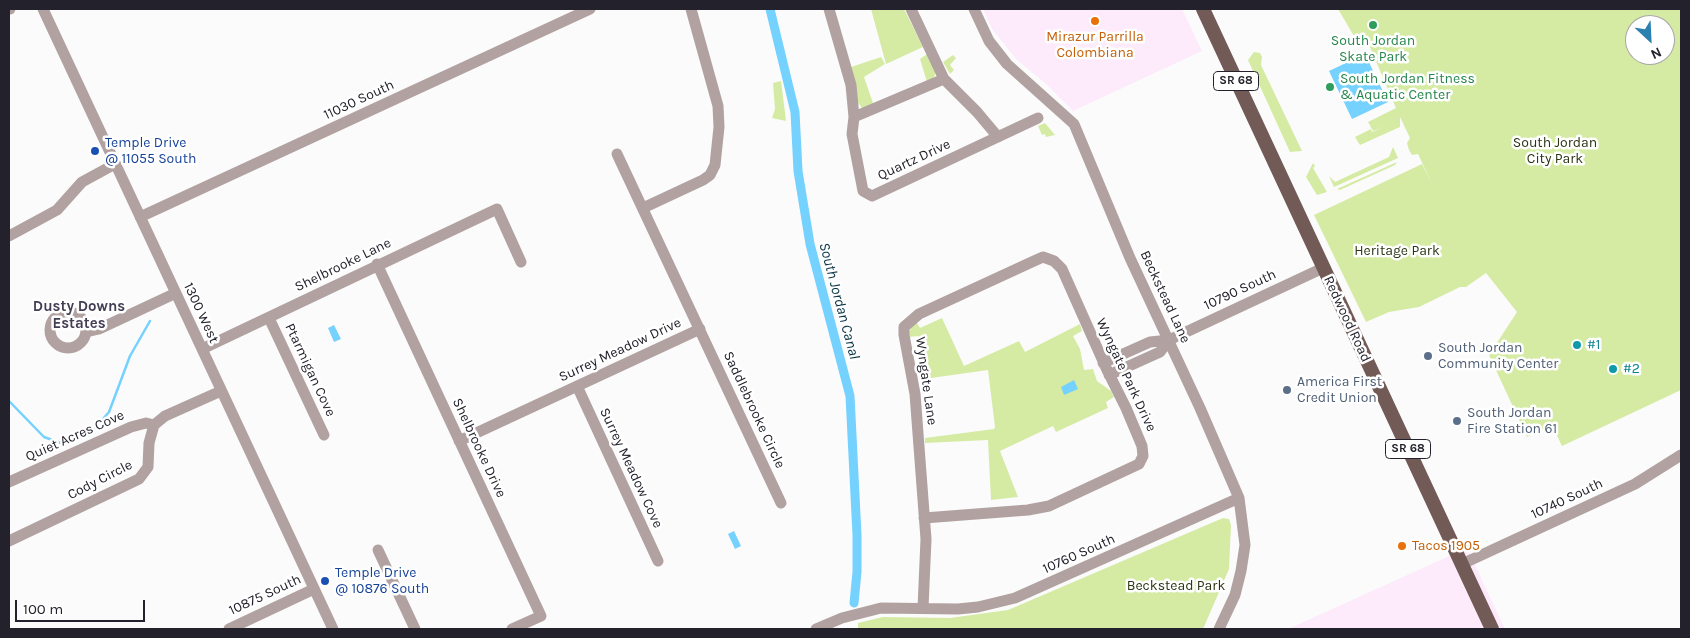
<!DOCTYPE html>
<html>
<head>
<meta charset="utf-8">
<style>
  body { margin:0 }
  #map { position:relative; width:1690px; height:638px; overflow:hidden; background:#fbfbfb; font-family:Karla,sans-serif }
  canvas { display:block }
  .frame { position:absolute; inset:0; border:10px solid #23212b; pointer-events:none }
  .north { position:absolute; left:1625px; top:15px; width:50px; height:50px; box-sizing:border-box; background:#fff; border:1px solid #a7a6aa; border-radius:50%; rotate:155deg; font-size:14px; font-weight:700; line-height:20px; text-align:center; color:#23212b }
  .north::after { content:''; display:block; margin:auto; width:18px; height:22px; background:#2a81b0; clip-path:polygon(50% 0,100% 100%,50% 72%,0 100%) }
  .scale { position:absolute; left:15px; top:600px; width:130px; height:22px; box-sizing:border-box; border:2px solid #23212b; border-top:0; padding-left:6px; font-size:15px; line-height:18px; white-space:nowrap; color:#23212b; -webkit-text-stroke:4px #fff; paint-order:stroke }
</style>
</head>
<body>
<div id="map">
<canvas width="1690" height="638"></canvas>
<div class="frame"></div>
<div class="north">N</div>
<div class="scale">100 m</div>
</div>
<script>
const ctx = document.querySelector('canvas').getContext('2d');
ctx.lineJoin = 'round';
function fillPath(path, color) { ctx.fillStyle = color; ctx.fill(path, 'evenodd'); }
const poly = rows => new Path2D(rows.map(r => 'M' + r).join(''));
function stroke(path, color, width, dash) { ctx.strokeStyle = color; ctx.lineWidth = width; ctx.lineCap = dash ? 'butt' : 'round'; ctx.setLineDash(dash || []); ctx.stroke(path); }
function write(font, color, halo, rows, align = 'center') {
  ctx.font = font + ' Karla,sans-serif'; ctx.lineWidth = 5; ctx.setLineDash([]); ctx.textBaseline = 'middle'; ctx.strokeStyle = halo; ctx.fillStyle = color; for (const [text, x, y, turn = 0] of rows) {
    ctx.save(); ctx.translate(x, y); ctx.rotate((+turn || 0) * Math.PI / 180); ctx.textAlign = isNaN(turn) ? turn : align; if (halo) ctx.strokeText(text, 0, 0); ctx.fillText(text, 0, 0); ctx.restore();
  }
}
fillPath(poly([
  [983,9,1182,9,1202,51,1073,111,1045,83,1017,60,992,29],
  [1467,548,1505,629,1288,629]
]), '#fdebfc');
fillPath(poly([
  [871,9,904,9,923,47,886,64],
  [1338,9,1681,9,1681,390,1562,446,1552,425,1527,437,1489,355,1517,312,1486,273,1466,287,1460,287,1419,307,1389,312,1366,322,1314,215,1422,164,1432,184,1418,154,1412,155,1409,150,1407,143,1410,138,1400,117,1400,127,1360,145,1355,137,1371,129,1372,132,1385,126,1373,131,1368,122,1396,108,1369,45,1361,48],
  [1635,25,1665,25,1665,55,1635,55],
  [1254,52,1260,53,1262,57,1261,65,1302,151,1290,152,1248,60],
  [927,54,936,71,934,78,927,82,920,59],
  [953,55,956,58,950,65,954,70,950,74,943,62],
  [881,57,885,64,864,77,874,106,862,108,856,100,851,67],
  [781,81,786,121,772,118,775,109,773,83],
  [1045,123,1055,135,1046,137,1045,134,1042,135,1038,126],
  [1393,147,1398,158,1334,187,1329,176,1335,182,1389,157],
  [1397,162,1395,165,1340,190,1337,189],
  [1313,163,1315,166,1313,168,1327,192,1317,195,1306,177],
  [942,318,964,366,1019,341,1025,352,1080,324,1082,331,1073,336,1080,349,1084,370,1093,369,1097,381,1111,391,1114,397,1106,402,1108,408,1056,432,1053,426,1000,451,1018,497,991,500,988,440,925,443,925,438,994,429,995,427,988,370,924,379,918,336,909,337,908,333,916,321,920,328],
  [1223,518,1229,519,1231,525,1229,569,1203,629,858,629,858,623,883,617,950,618,1008,610]
]), '#d5eba4');
fillPath(poly([
  [1365,54,1388,102,1352,119,1329,71],
  [334,325,341,339,334,342,328,328],
  [1074,380,1078,389,1064,395,1061,387],
  [734,531,741,546,735,549,728,534]
]), '#75d1fd');
stroke(poly([
  [9,401,44,437,61,443,89,435,109,412,130,356,150,321]
]), '#75d1fd', 2.5);
stroke(poly([
  [770,9,795,112,798,171,810,244,850,396,857,535,857,572,854,603]
]), '#75d1fd', 9);
stroke(poly([
  [9,9,10,9],
  [43,9,333,629],
  [829,9,851,85,854,117,852,134,863,191,872,196,1038,118],
  [911,9,944,79,977,112,998,137],
  [974,9,989,41,1007,64,1074,124,1130,258,1200,408,1239,498,1245,545,1241,571,1235,595,1219,629],
  [854,117,944,79],
  [617,154,781,503],
  [643,208,703,180,710,175,715,165,719,127,718,106,691,9],
  [140,217,590,9],
  [9,236,57,210,82,182,115,164],
  [377,264,541,616,512,629],
  '50 330a18 18 0 1 1 36 0a18 18 0 1 1-36 0Z',
  [269,318,324,435],
  [86,332,99,329,176,293],
  [202,349,497,209,521,262],
  [1103,363,1150,342,1169,340,1323,268],
  [1109,375,1160,352,1169,340],
  [577,386,658,561],
  [459,441,700,329],
  [9,482,131,427,146,423,154,425],
  [9,541,139,479,148,467,149,443,154,425,165,416,221,391],
  [378,550,415,629],
  [1462,564,1635,484,1681,455],
  [923,608,926,539,915,394,904,335,904,327,919,314,1034,261,1043,257,1054,261,1062,269,1107,370,1126,408,1142,446,1143,456,1139,464,1049,506,1028,510,924,518],
  [229,629,314,589],
  [816,629,842,618,881,608,958,609,978,607,1015,598,1239,498]
]), '#b1a2a1', 11);
stroke(poly([
  [1203,9,1492,629]
]), '#725a57', 14);
for (const [x, y, r, color] of [
  [1095,21,5,"#e8710a"],
  [1373,25,5,"#2e9e5b"],
  [1330,87,5,"#2e9e5b"],
  [95,151,5,"#1a4fb4"],
  [1577,345,5,"#0f9aa8"],
  [1428,356,5,"#5c6f8a"],
  [1613,369,5,"#0f9aa8"],
  [1287,390,5,"#5c6f8a"],
  [1457,421,5,"#5c6f8a"],
  [1402,546,5,"#e8710a"],
  [325,581,5,"#1a4fb4"]
]) { const dot = new Path2D(); dot.arc(x, y, r, 0, 2 * Math.PI); ctx.fillStyle = color; ctx.fill(dot); stroke(dot, '#fff', 2); }
for (const [x, y, w] of [
  [1236,81,45],
  [1408,449,45]
]) { const box = new Path2D(); box.roundRect(x - w / 2, y - 9.5, w, 19, 4); ctx.fillStyle = '#fff'; ctx.fill(box); stroke(box, '#23212b', 1); }
write('bold 12px', '#23212b', null, [
  ["SR 68",1236,81],
  ["SR 68",1408,449]
]);
write('14px', '#c56008', '#fff', [
  ["Mirazur Parrilla",1095,37],
  ["Colombiana",1095,53],
  ["Tacos 1905",1412,546,"left"]
]);
write('14px', '#27864d', '#fff', [
  ["South Jordan",1373,41],
  ["Skate Park",1373,57],
  ["South Jordan Fitness",1340,79,"left"],
  ["& Aquatic Center",1340,95,"left"]
]);
write('14px', '#23212b', '#fff', [
  ["11030 South",359,100,-25],
  ["Quartz Drive",914,160,-25],
  ["Shelbrooke Lane",343,265,-26],
  ["10790 South",1240,290,-25],
  ["Beckstead Lane",1165,297,65],
  ["1300 West",201,313,65],
  ["Redwood Road",1347,319,65],
  ["Surrey Meadow Drive",620,350,-25],
  ["Ptarmigan Cove",310,370,65],
  ["Wyngate Park Drive",1126,375,65],
  ["Wyngate Lane",926,381,82],
  ["Saddlebrooke Circle",754,410,65],
  ["Quiet Acres Cove",75,436,-24],
  ["Shelbrooke Drive",479,448,65],
  ["Surrey Meadow Cove",631,468,65],
  ["Cody Circle",100,480,-27],
  ["10740 South",1567,499,-25],
  ["10760 South",1079,554,-24],
  ["10875 South",265,595,-25]
]);
write('14px', '#164399', '#fff', [
  ["Temple Drive",105,143],
  ["@ 11055 South",105,159],
  ["Temple Drive",335,573],
  ["@ 10876 South",335,589]
], 'left');
write('14px', '#2b3513', '#fff', [
  ["South Jordan",1555,143],
  ["City Park",1555,159],
  ["Heritage Park",1397,251],
  ["Beckstead Park",1176,586]
]);
write('14px', '#0d838f', '#fff', [
  ["#1",1587,345],
  ["#2",1623,369]
], 'left');
write('14px', '#4e5e75', '#fff', [
  ["South Jordan",1438,348],
  ["Community Center",1438,364],
  ["America First",1297,382],
  ["Credit Union",1297,398],
  ["South Jordan",1467,413],
  ["Fire Station 61",1467,429]
], 'left');
write('italic 15px', '#0d3749', '#fff', [
  ["South Jordan Canal",839,301,75]
]);
write('bold 15px', '#433e54', '#fff', [
  ["Dusty Downs",79,307],
  ["Estates",79,324]
]);
</script>
</body>
</html>
